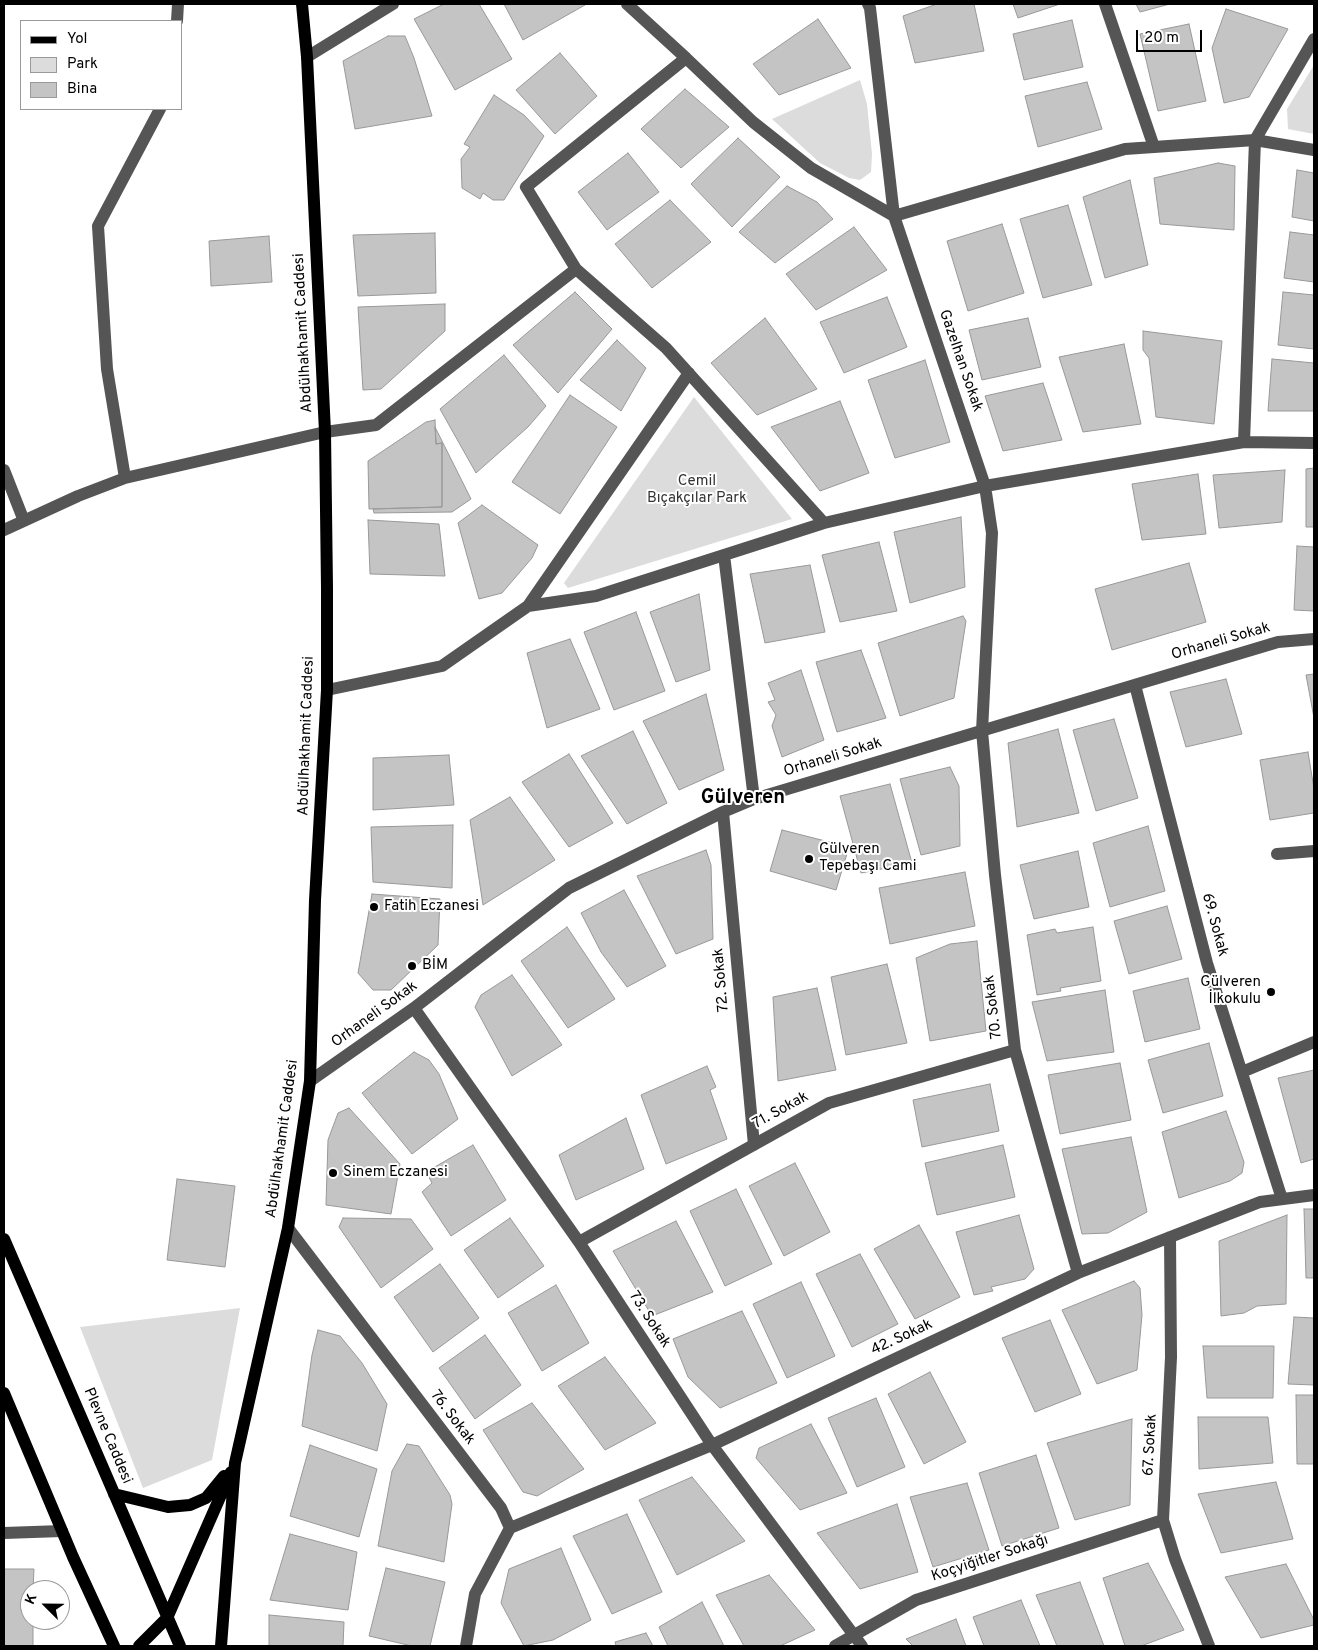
<!DOCTYPE html>
<html>
<head>
<meta charset="utf-8">
<style>
  body { margin:0 }
  #map { position:relative; width:1318px; height:1650px; overflow:hidden; background:#fff; font-family:Overpass,sans-serif }
  canvas { display:block }
  .frame { position:absolute; inset:0; border:5px solid #000; pointer-events:none }
  .legend { position:absolute; left:20px; top:20px; width:162px; height:90px; box-sizing:border-box; background:#fff; border:1px solid #999; margin:0; padding:6px 9px; list-style:none; font-size:15px; color:#000 }
  .legend li { display:flex; align-items:center; gap:10px; height:25px }
  .legend b { width:25px; border:1px solid #999 }
  .north { position:absolute; left:20px; top:1580px; width:50px; height:50px; box-sizing:border-box; background:#fff; border:1px solid #999; border-radius:50%; rotate:293deg; font-size:14px; font-weight:700; line-height:20px; text-align:center; color:#000 }
  .north::after { content:''; display:block; margin:auto; width:18px; height:22px; background:#000; clip-path:polygon(50% 0,100% 100%,50% 72%,0 100%) }
  .scale { position:absolute; left:1136px; top:30px; width:66px; height:22px; box-sizing:border-box; border:2px solid #000; border-top:0; padding-left:6px; font-size:15px; line-height:18px; white-space:nowrap; color:#000; -webkit-text-stroke:4px #fff; paint-order:stroke }
</style>
</head>
<body>
<div id="map">
<canvas width="1318" height="1650"></canvas>
<div class="frame"></div>
<ul class="legend">
<li><b style="height:6px;background:#000"></b>Yol</li>
<li><b style="height:14px;background:#dcdcdc"></b>Park</li>
<li><b style="height:14px;background:#c4c4c4"></b>Bina</li>
</ul>
<div class="north">K</div>
<div class="scale">20 m</div>
</div>
<script>
const ctx = document.querySelector('canvas').getContext('2d');
ctx.lineJoin = 'round';
function fillPath(path, color) { ctx.fillStyle = color; ctx.fill(path, 'evenodd'); }
const poly = rows => new Path2D(rows.map(r => 'M' + r).join(''));
function stroke(path, color, width, dash) { ctx.strokeStyle = color; ctx.lineWidth = width; ctx.lineCap = dash ? 'butt' : 'round'; ctx.setLineDash(dash || []); ctx.stroke(path); }
function write(font, color, halo, rows, align = 'center') {
  ctx.font = font + ' Overpass,sans-serif'; ctx.lineWidth = 4; ctx.setLineDash([]); ctx.textBaseline = 'middle'; ctx.strokeStyle = halo; ctx.fillStyle = color; for (const [text, x, y, turn = 0] of rows) {
    ctx.save(); ctx.translate(x, y); ctx.rotate((+turn || 0) * Math.PI / 180); ctx.textAlign = isNaN(turn) ? turn : align; if (halo) ctx.strokeText(text, 0, 0); ctx.fillText(text, 0, 0); ctx.restore();
  }
}
fillPath(poly([
  [1314,65,1314,134,1288,129,1287,109],
  [860,80,867,104,872,154,871,172,860,180,849,178,820,163,772,119],
  [694,397,792,519,568,588,564,583],
  [240,1308,212,1460,143,1488,80,1327]
]), '#dcdcdc');
const building = poly([
  [444,4,479,4,512,59,455,90,414,19,444,4],
  [504,4,584,4,585,5,523,40,504,4],
  [937,4,974,4,984,51,915,63,903,16,937,4],
  [1013,4,1060,4,1018,18,1013,4],
  [1136,4,1170,4,1140,12,1136,4],
  [1226,9,1288,29,1249,97,1224,103,1212,48,1226,9],
  [818,19,851,68,779,95,753,64,818,19],
  [1072,20,1083,67,1024,80,1013,34,1072,20],
  [1189,24,1206,101,1158,111,1140,34,1189,24],
  [388,36,405,36,414,58,432,116,355,129,343,61,388,36],
  [560,53,597,96,555,134,516,90,560,53],
  [1087,82,1102,129,1038,147,1025,96,1087,82],
  [685,89,729,127,681,168,641,129,685,89],
  [494,95,524,115,544,136,504,200,493,200,483,193,480,199,462,188,461,159,470,147,464,144,494,95],
  [738,138,780,177,732,227,691,184,738,138],
  [628,153,659,192,607,230,578,192,628,153],
  [1218,163,1235,166,1234,230,1160,224,1154,178,1218,163],
  [1297,170,1314,173,1314,221,1292,217,1297,170],
  [1130,180,1148,265,1105,278,1083,197,1130,180],
  [787,186,817,202,833,219,775,263,739,232,787,186],
  [670,200,711,242,652,288,615,244,670,200],
  [1068,205,1092,285,1043,298,1020,219,1068,205],
  [1002,224,1024,293,968,311,947,241,1002,224],
  [854,227,887,270,816,310,786,274,854,227],
  [1290,232,1314,235,1314,282,1284,278,1290,232],
  [435,233,436,293,358,296,353,235,435,233],
  [269,236,272,282,211,286,209,241,269,236],
  [575,292,612,329,558,393,513,345,575,292],
  [1283,292,1314,295,1314,349,1278,345,1283,292],
  [887,297,907,347,844,373,820,322,887,297],
  [445,304,445,331,381,389,363,390,358,307,445,304],
  [765,318,817,389,757,415,711,363,765,318],
  [1028,318,1041,367,982,380,969,330,1028,318],
  [1143,331,1222,341,1214,424,1156,417,1149,358,1143,350,1143,331],
  [617,340,646,368,621,411,580,380,617,340],
  [1124,344,1141,424,1083,432,1059,357,1124,344],
  [504,355,546,406,528,427,476,473,440,409,504,355],
  [1272,359,1314,363,1314,411,1268,411,1272,359],
  [925,360,950,442,895,458,868,380,925,360],
  [1043,383,1062,440,1003,451,985,396,1043,383],
  [570,395,617,427,560,514,512,482,570,395],
  [840,401,869,473,820,491,771,427,840,401],
  [435,420,436,444,442,443,442,507,369,509,368,461,426,422,435,420],
  [435,427,471,499,452,512,374,513,373,509,442,507,442,443,436,444,435,427],
  [1314,468,1314,527,1306,527,1306,469,1314,468],
  [1285,470,1282,522,1219,528,1213,475,1285,470],
  [1198,474,1206,534,1142,540,1132,484,1198,474],
  [482,505,538,545,532,558,502,593,479,599,458,523,482,505],
  [961,517,965,587,910,603,894,532,961,517],
  [368,520,439,524,445,576,370,574,368,520],
  [879,542,897,611,840,622,822,555,879,542],
  [1297,546,1314,547,1314,611,1294,610,1297,546],
  [1189,563,1206,622,1112,650,1095,589,1189,563],
  [810,565,825,632,765,643,750,574,810,565],
  [699,594,710,670,676,682,650,612,699,594],
  [636,612,665,691,614,710,584,632,636,612],
  [963,616,966,621,954,698,900,716,878,643,963,616],
  [570,639,600,709,547,728,527,653,570,639],
  [861,650,886,718,837,732,816,662,861,650],
  [801,670,824,740,782,757,772,726,776,715,768,702,775,700,768,683,801,670],
  [1314,674,1314,718,1306,675,1314,674],
  [1226,679,1242,734,1186,747,1170,692,1226,679],
  [706,694,724,770,679,790,643,721,706,694],
  [1114,719,1138,798,1096,811,1073,730,1114,719],
  [1058,729,1079,813,1017,827,1008,743,1058,729],
  [633,731,667,803,627,824,581,756,633,731],
  [1308,752,1314,789,1314,813,1270,820,1260,760,1308,752],
  [569,754,613,823,569,847,522,782,569,754],
  [449,755,454,805,373,810,373,758,449,755],
  [950,767,959,786,960,846,921,855,900,779,950,767],
  [890,784,912,863,861,873,840,796,890,784],
  [510,797,555,860,483,905,470,820,510,797],
  [453,825,452,888,373,882,371,827,453,825],
  [1148,826,1165,891,1110,907,1093,843,1148,826],
  [782,830,849,847,836,890,770,871,782,830],
  [706,850,711,865,713,939,676,954,637,876,706,850],
  [1078,851,1089,907,1034,919,1020,865,1078,851],
  [965,872,975,926,890,944,879,888,965,872],
  [624,890,666,966,627,987,601,952,581,913,624,890],
  [372,894,440,899,438,945,391,990,373,990,358,973,372,894],
  [1167,906,1182,959,1129,974,1114,921,1167,906],
  [567,927,615,999,568,1028,521,961,567,927],
  [1093,927,1101,981,1060,988,1061,991,1037,995,1027,935,1055,929,1057,933,1093,927],
  [977,941,986,1031,930,1041,916,958,950,944,977,941],
  [887,964,907,1043,846,1055,831,977,887,964],
  [512,975,562,1045,512,1076,475,1007,481,995,512,975],
  [1188,978,1200,1029,1145,1042,1133,991,1188,978],
  [817,988,836,1070,778,1081,773,997,817,988],
  [1105,990,1114,1052,1047,1061,1032,1002,1105,990],
  [1209,1043,1223,1096,1163,1113,1148,1060,1209,1043],
  [414,1052,429,1060,439,1074,458,1119,412,1154,362,1093,414,1052],
  [1120,1063,1131,1120,1060,1134,1048,1075,1120,1063],
  [707,1066,716,1087,710,1090,727,1139,666,1164,641,1095,707,1066],
  [1314,1070,1314,1159,1301,1163,1278,1078,1314,1070],
  [990,1084,999,1131,922,1147,913,1100,990,1084],
  [349,1108,400,1164,391,1214,326,1205,328,1140,338,1113,349,1108],
  [1226,1111,1244,1162,1242,1173,1230,1181,1179,1198,1162,1132,1226,1111],
  [626,1118,644,1169,576,1200,559,1155,626,1118],
  [1131,1137,1147,1212,1108,1233,1082,1234,1062,1149,1131,1137],
  [473,1145,506,1200,451,1236,422,1192,432,1183,426,1172,473,1145],
  [1003,1145,1015,1197,937,1215,925,1163,1003,1145],
  [795,1163,830,1232,784,1256,749,1186,795,1163],
  [177,1179,235,1186,225,1267,167,1260,177,1179],
  [736,1189,772,1264,725,1286,690,1211,736,1189],
  [1304,1209,1314,1209,1314,1278,1306,1278,1304,1209],
  [1019,1215,1034,1269,1025,1279,991,1287,993,1291,974,1295,956,1232,1019,1215],
  [1287,1215,1286,1304,1257,1306,1244,1313,1221,1316,1219,1241,1287,1215],
  [343,1218,411,1219,433,1249,381,1288,339,1227,343,1218],
  [510,1218,544,1266,498,1298,464,1250,510,1218],
  [676,1221,713,1292,652,1316,613,1251,676,1221],
  [919,1225,960,1297,915,1319,874,1249,919,1225],
  [860,1254,898,1324,852,1347,816,1274,860,1254],
  [440,1264,479,1318,433,1352,394,1297,440,1264],
  [1134,1281,1140,1288,1142,1315,1137,1370,1097,1384,1062,1310,1134,1281],
  [801,1282,835,1356,787,1378,753,1304,801,1282],
  [556,1285,589,1343,542,1371,508,1313,556,1285],
  [742,1311,777,1383,720,1408,688,1377,673,1339,742,1311],
  [1294,1317,1314,1318,1314,1385,1288,1384,1294,1317],
  [1050,1320,1081,1394,1035,1412,1002,1338,1050,1320],
  [318,1330,340,1336,362,1363,387,1404,377,1451,302,1426,312,1355,318,1330],
  [485,1335,521,1385,475,1419,439,1368,485,1335],
  [1203,1346,1274,1346,1273,1398,1207,1398,1203,1346],
  [605,1357,656,1423,605,1450,558,1386,605,1357],
  [930,1372,966,1442,924,1464,888,1394,930,1372],
  [1296,1395,1314,1395,1314,1464,1297,1464,1296,1395],
  [876,1398,905,1467,857,1487,828,1418,876,1398],
  [532,1403,584,1469,537,1496,523,1492,483,1430,532,1403],
  [1198,1417,1268,1417,1273,1463,1199,1469,1198,1417],
  [1132,1419,1130,1505,1075,1520,1047,1443,1132,1419],
  [811,1424,847,1493,800,1510,756,1458,759,1448,811,1424],
  [407,1444,419,1446,450,1495,452,1504,444,1562,378,1546,392,1471,407,1444],
  [310,1445,377,1469,359,1537,290,1516,310,1445],
  [1036,1455,1059,1528,1002,1546,979,1473,1036,1455],
  [692,1477,745,1541,677,1575,639,1500,692,1477],
  [1276,1482,1293,1539,1221,1553,1198,1494,1276,1482],
  [967,1483,989,1550,933,1567,910,1497,967,1483],
  [897,1504,918,1572,860,1589,817,1533,897,1504],
  [627,1514,662,1592,612,1614,573,1536,627,1514],
  [290,1534,357,1552,348,1610,270,1600,290,1534],
  [561,1548,591,1620,553,1640,524,1646,501,1603,509,1569,561,1548],
  [1148,1563,1184,1630,1141,1646,1125,1646,1103,1578,1148,1563],
  [1286,1564,1314,1620,1314,1625,1261,1638,1225,1577,1286,1564],
  [386,1568,445,1582,430,1646,412,1646,369,1636,386,1568],
  [4,1569,34,1569,33,1590,30,1590,30,1620,33,1620,33,1646,4,1646,4,1569],
  [769,1575,815,1630,780,1646,744,1646,716,1595,769,1575],
  [1080,1582,1104,1646,1057,1646,1036,1595,1080,1582],
  [1021,1600,1040,1646,984,1646,973,1617,1021,1600],
  [702,1602,724,1646,668,1646,659,1627,702,1602],
  [269,1615,344,1622,343,1646,269,1646,269,1615],
  [956,1619,966,1646,913,1646,906,1639,956,1619],
  [646,1633,653,1646,616,1646,615,1642,646,1633]
]);
fillPath(building, '#c4c4c4');
stroke(building, '#999', 1);
stroke(poly([
  [627,4,686,58],
  [868,4,870,8,894,216,985,486,992,533,982,731,995,875,1015,1050,1078,1273],
  [1105,4,1154,147],
  [177,21,178,4],
  [307,57,393,4],
  [576,269,526,187,686,58,753,122,811,168,894,216,1125,149,1255,140,1314,150],
  [1244,442,1255,140,1314,39],
  [4,470,24,521],
  [125,478,107,369,98,226,160,109],
  [4,530,78,496,125,478,325,432,376,425,576,269,666,348,824,523],
  [724,555,754,799],
  [528,606,689,373],
  [1135,685,1207,963,1282,1199],
  [327,690,442,666,528,606,596,596,824,523,985,486,1244,442,1314,443],
  [723,812,754,1145],
  [1277,854,1314,851],
  [414,1008,579,1242,712,1445,862,1646],
  [1242,1072,1314,1042],
  [310,1081,414,1008,569,888,723,812,754,799,1278,642,1314,639],
  [288,1228,501,1508,510,1528,475,1594,466,1646],
  [1170,1237,1171,1357,1163,1520,1175,1559,1209,1646],
  [579,1242,829,1103,1015,1050],
  [510,1528,712,1445,1078,1273,1260,1202,1314,1195],
  [4,1533,62,1531],
  [835,1646,916,1600,1163,1520]
]), '#555', 12);
stroke(poly([
  [4,1239,180,1646],
  [4,1393,73,1557,114,1646],
  [114,1494,168,1507,190,1505,206,1498,224,1476],
  [139,1646,167,1618,231,1472],
  [221,1646,235,1463,288,1228,310,1081,315,900,327,690,327,588,325,432,307,57,302,4]
]), '#000', 12);
for (const [x, y, r, color] of [
  [809,859,5,"#000"],
  [374,907,5,"#000"],
  [412,966,5,"#000"],
  [1271,992,5,"#000"],
  [333,1173,5,"#000"]
]) { const dot = new Path2D(); dot.arc(x, y, r, 0, 2 * Math.PI); ctx.fillStyle = color; ctx.fill(dot); stroke(dot, '#fff', 2); }
write('15px', '#000', '#fff', [
  ["Abdülhakhamit Caddesi",304,333,-93],
  ["Gazelhan Sokak",960,361,71],
  ["Orhaneli Sokak",1221,642,-16],
  ["Abdülhakhamit Caddesi",307,736,-88],
  ["Orhaneli Sokak",833,758,-17],
  ["69. Sokak",1214,925,75],
  ["72. Sokak",722,980,-95],
  ["70. Sokak",994,1007,-97],
  ["Orhaneli Sokak",375,1015,-36],
  ["71. Sokak",781,1111,-29],
  ["Abdülhakhamit Caddesi",283,1139,-82],
  ["73. Sokak",649,1320,57],
  ["42. Sokak",902,1338,-25],
  ["76. Sokak",452,1418,53],
  ["Plevne Caddesi",107,1436,67],
  ["67. Sokak",1151,1445,-87],
  ["Koçyiğitler Sokağı",990,1559,-18]
]);
write('15px', '#333', '#fff', [
  ["Cemil",697,482],
  ["Bıçakçılar Park",697,499]
]);
write('15px', '#000', '#fff', [
  ["Gülveren",819,850],
  ["Tepebaşı Cami",819,867],
  ["Fatih Eczanesi",384,907],
  ["BİM",422,966],
  ["Gülveren",1261,983,"right"],
  ["İlkokulu",1261,1000,"right"],
  ["Sinem Eczanesi",343,1173]
], 'left');
write('bold 20px', '#000', '#fff', [
  ["Gülveren",743,799]
]);
</script>
</body>
</html>
